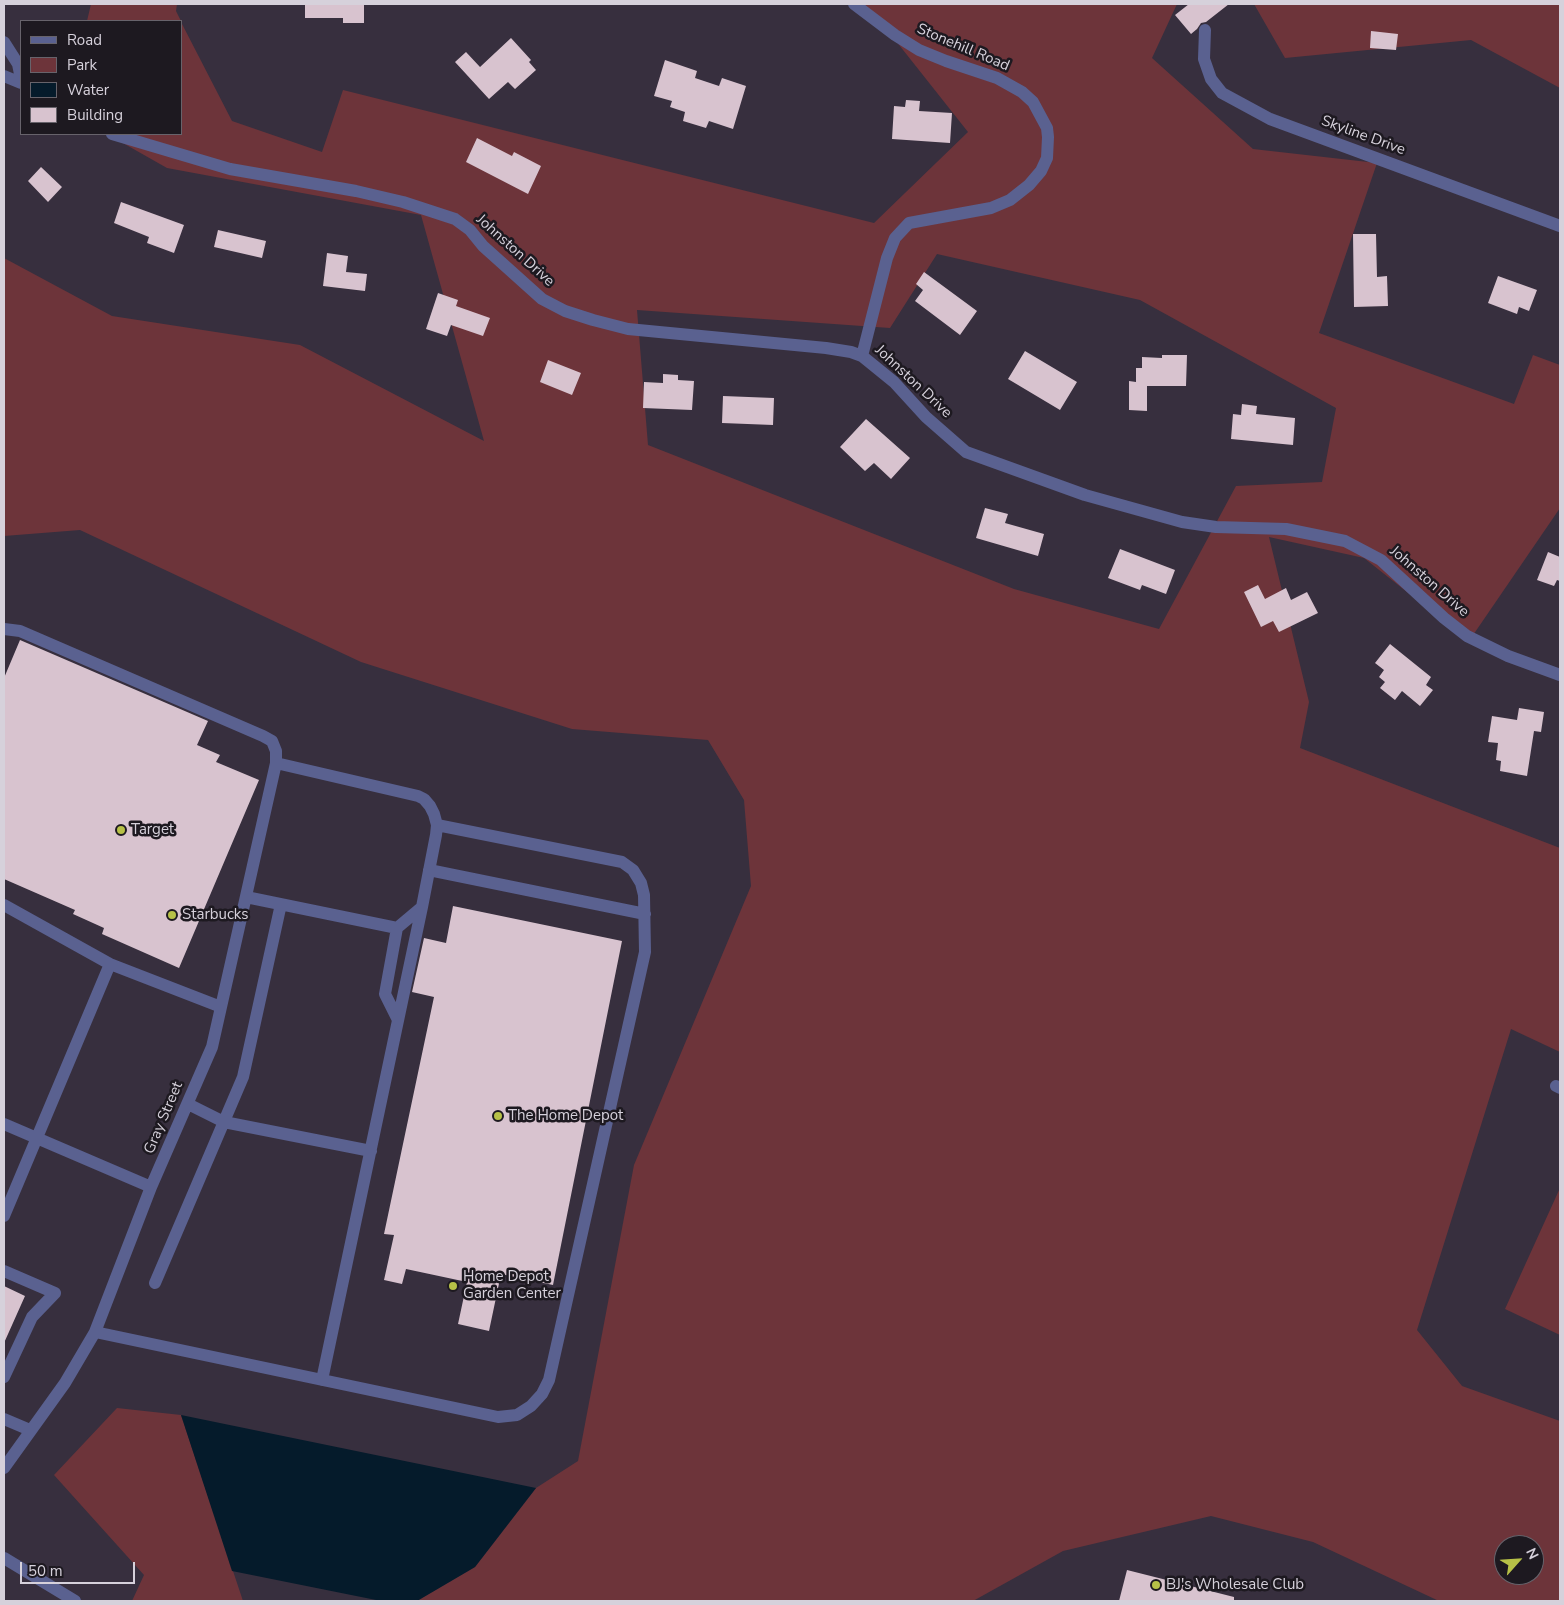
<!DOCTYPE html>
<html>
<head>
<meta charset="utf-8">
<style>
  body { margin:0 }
  #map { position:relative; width:1564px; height:1605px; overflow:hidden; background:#372f3e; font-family:"Nunito Sans",sans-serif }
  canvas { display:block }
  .frame { position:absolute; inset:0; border:5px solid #d6d1db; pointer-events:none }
  .legend { position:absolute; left:20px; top:20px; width:162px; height:115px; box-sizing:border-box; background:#1d1920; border:1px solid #67636b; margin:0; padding:6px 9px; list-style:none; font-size:15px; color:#d6d1db }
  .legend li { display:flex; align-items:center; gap:10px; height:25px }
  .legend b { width:25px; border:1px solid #67636b }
  .north { position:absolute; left:1494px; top:1535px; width:50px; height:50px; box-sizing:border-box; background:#1d1920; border:1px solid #67636b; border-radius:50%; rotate:64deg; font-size:14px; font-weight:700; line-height:20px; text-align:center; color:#d6d1db }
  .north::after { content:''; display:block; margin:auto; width:18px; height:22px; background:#b7c147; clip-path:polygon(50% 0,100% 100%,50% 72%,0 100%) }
  .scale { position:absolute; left:20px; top:1562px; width:115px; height:22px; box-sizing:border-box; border:2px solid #d6d1db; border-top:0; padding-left:6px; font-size:15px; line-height:18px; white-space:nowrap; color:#d6d1db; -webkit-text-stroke:4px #1d1920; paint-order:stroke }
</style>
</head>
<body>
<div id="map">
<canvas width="1564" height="1605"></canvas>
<div class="frame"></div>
<ul class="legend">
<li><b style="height:6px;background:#5a6190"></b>Road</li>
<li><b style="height:14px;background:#6d343a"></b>Park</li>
<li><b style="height:14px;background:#051b2b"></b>Water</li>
<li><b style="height:14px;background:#d8c3cf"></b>Building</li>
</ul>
<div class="north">N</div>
<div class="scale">50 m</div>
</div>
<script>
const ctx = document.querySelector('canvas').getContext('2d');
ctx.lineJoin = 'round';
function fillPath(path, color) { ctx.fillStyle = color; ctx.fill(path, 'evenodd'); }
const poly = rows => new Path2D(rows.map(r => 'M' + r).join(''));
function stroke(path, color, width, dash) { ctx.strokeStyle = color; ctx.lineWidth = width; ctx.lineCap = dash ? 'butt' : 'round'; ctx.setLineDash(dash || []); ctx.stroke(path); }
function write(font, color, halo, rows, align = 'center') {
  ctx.font = font + ' "Nunito Sans",sans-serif'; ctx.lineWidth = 5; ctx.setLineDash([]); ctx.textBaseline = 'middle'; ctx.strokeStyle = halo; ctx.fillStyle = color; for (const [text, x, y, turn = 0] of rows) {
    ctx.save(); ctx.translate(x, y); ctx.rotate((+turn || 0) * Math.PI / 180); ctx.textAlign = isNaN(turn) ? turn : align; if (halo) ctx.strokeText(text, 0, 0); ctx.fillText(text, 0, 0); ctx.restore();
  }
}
fillPath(poly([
  [91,4,177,4,176,11,181,21,87,21],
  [857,4,1177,4,1152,58,1253,149,1377,163,1319,333,1514,404,1533,355,1560,365,1560,508,1469,641,1364,558,1269,537,1309,702,1300,748,1560,848,1560,1052,1511,1029,1417,1330,1462,1386,1560,1421,1560,1601,1439,1601,1313,1542,1211,1516,1063,1551,973,1601,417,1601,475,1567,536,1488,578,1461,634,1165,751,886,744,800,708,740,572,729,361,662,80,530,4,536,4,258,112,316,300,345,484,441,421,215,167,168,107,134,181,134,181,22,232,121,322,152,343,90,874,223,968,132,873,12],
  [937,254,1140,300,1336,408,1322,482,1236,486,1159,629,1014,589,648,445,637,310,890,328],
  [1504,1545,1534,1545,1534,1575,1504,1575],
  [1254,4,1560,4,1560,88,1471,40,1285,58],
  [1560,1188,1560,1335,1505,1309],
  [117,1408,181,1415,243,1601,132,1601,144,1575,54,1475]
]), '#6d343a');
fillPath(poly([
  [181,1415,536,1488,475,1567,417,1601,381,1601,232,1571]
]), '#051b2b');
fillPath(poly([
  [305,4,364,4,364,23,343,23,343,18,305,18],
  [1189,4,1229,4,1206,22,1201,23,1197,29,1191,34,1175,15],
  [1371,31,1398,34,1396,50,1370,48],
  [511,38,531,60,529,62,536,70,515,89,508,82,489,99,455,62,466,52,480,67],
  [665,60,697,71,695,78,719,86,722,78,746,86,733,129,709,121,706,128,683,121,685,112,670,107,672,101,654,96],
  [906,100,920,101,919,111,952,113,950,143,892,139,894,106,905,107],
  [477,138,512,156,514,152,541,166,528,194,466,162],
  [41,167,62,187,48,202,28,181],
  [121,202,184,225,174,253,147,243,149,237,114,223],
  [218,230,266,241,262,258,214,247],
  [1353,234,1376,234,1377,277,1387,276,1388,306,1354,307],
  [327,253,348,256,346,272,367,274,365,291,323,286],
  [924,272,977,311,960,335,915,301,923,290,916,284],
  [1498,276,1537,290,1529,311,1519,307,1517,314,1488,303],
  [438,293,458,300,456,306,490,318,483,336,451,325,447,336,426,329],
  [1025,351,1077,382,1060,410,1008,379],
  [1162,355,1187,355,1186,386,1147,386,1147,411,1129,410,1129,381,1136,382,1136,368,1142,368,1142,357,1162,358],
  [548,360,581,373,572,395,540,382],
  [663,374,678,375,678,380,694,381,692,410,643,408,644,382,663,383],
  [723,396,774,398,773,425,722,423],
  [1242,404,1257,406,1256,414,1295,418,1293,445,1231,439,1233,414,1241,415],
  [866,419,910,458,891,479,874,463,865,471,840,447],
  [985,508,1008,514,1005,523,1044,534,1038,556,976,538],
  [1120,549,1175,570,1166,594,1142,585,1140,590,1108,578],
  [1548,552,1560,557,1560,581,1557,580,1554,586,1537,580],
  [1258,585,1265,599,1286,588,1291,600,1307,592,1318,613,1279,632,1273,621,1261,627,1244,592],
  [20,640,208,721,197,745,220,755,216,762,259,780,179,968,102,934,104,928,73,914,75,910,4,879,4,678],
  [1390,644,1431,677,1426,685,1433,690,1420,706,1402,691,1395,700,1380,688,1385,682,1379,677,1384,670,1375,663],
  [1519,708,1544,712,1541,732,1534,731,1527,776,1500,771,1501,761,1496,760,1498,743,1488,742,1492,716,1517,720],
  [453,906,622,941,553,1285,501,1274,489,1331,458,1324,467,1282,406,1269,402,1284,384,1280,394,1235,384,1234,434,997,412,992,424,938,446,943],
  [4,1286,25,1296,4,1343],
  [1127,1570,1234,1597,1234,1601,1119,1601]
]), '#d8c3cf');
stroke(poly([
  [854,4,895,35,919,50,946,61,997,78,1022,92,1033,102,1047,128,1048,137,1047,158,1041,171,1029,185,1010,200,991,208,909,223,895,238,887,258,862,356],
  [1205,30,1204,59,1211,79,1222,93,1270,119,1560,226],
  [4,42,18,64,20,74,18,81],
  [4,76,21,83],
  [112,134,230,169,356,191,403,202,455,219,470,230,483,246,542,299,565,311,593,320,628,329,826,348,851,352,862,356,894,382,926,417,966,452,1085,495,1182,522,1216,527,1286,529,1345,541,1381,560,1444,618,1467,636,1508,656,1560,675],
  [4,629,20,631,263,736,272,741,276,751,276,763,212,1047,151,1187,95,1332,65,1383,4,1468],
  [276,763,418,796,424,799,430,806,434,814,437,825,436,835,422,907,322,1380],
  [429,870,645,914],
  [246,897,397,928],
  [4,905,110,964,221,1007],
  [398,1020,385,994,397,928,422,907],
  [1556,1086,1560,1088],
  [188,1104,224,1122,371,1151],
  [4,1124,151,1187],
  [4,1216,110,964],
  [4,1271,55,1293,32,1317,4,1377],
  [155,1283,243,1077,281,904],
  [95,1332,498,1417,517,1415,531,1406,542,1394,549,1380,645,952,644,895,641,883,633,870,622,862,437,825],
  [4,1419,30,1430],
  [4,1558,75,1601]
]), '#5a6190', 12);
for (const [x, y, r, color] of [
  [121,830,5,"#b7c147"],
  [172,915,5,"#b7c147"],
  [498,1116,5,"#b7c147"],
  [453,1286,5,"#b7c147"],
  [1156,1585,5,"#b7c147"]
]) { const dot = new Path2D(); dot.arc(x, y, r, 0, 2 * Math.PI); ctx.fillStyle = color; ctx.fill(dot); stroke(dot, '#1d1920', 2); }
write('15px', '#d6d1db', '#1d1920', [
  ["Stonehill Road",963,48,23],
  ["Skyline Drive",1363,136,20],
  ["Johnston Drive",515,251,42],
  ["Johnston Drive",913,382,43],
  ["Johnston Drive",1429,582,41],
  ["Gray Street",164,1118,-67]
]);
write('15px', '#d6d1db', '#1d1920', [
  ["Target",131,830],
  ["Starbucks",182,915],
  ["The Home Depot",508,1116],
  ["Home Depot",463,1277],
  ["Garden Center",463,1294],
  ["BJ's Wholesale Club",1166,1585]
], 'left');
</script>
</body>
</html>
